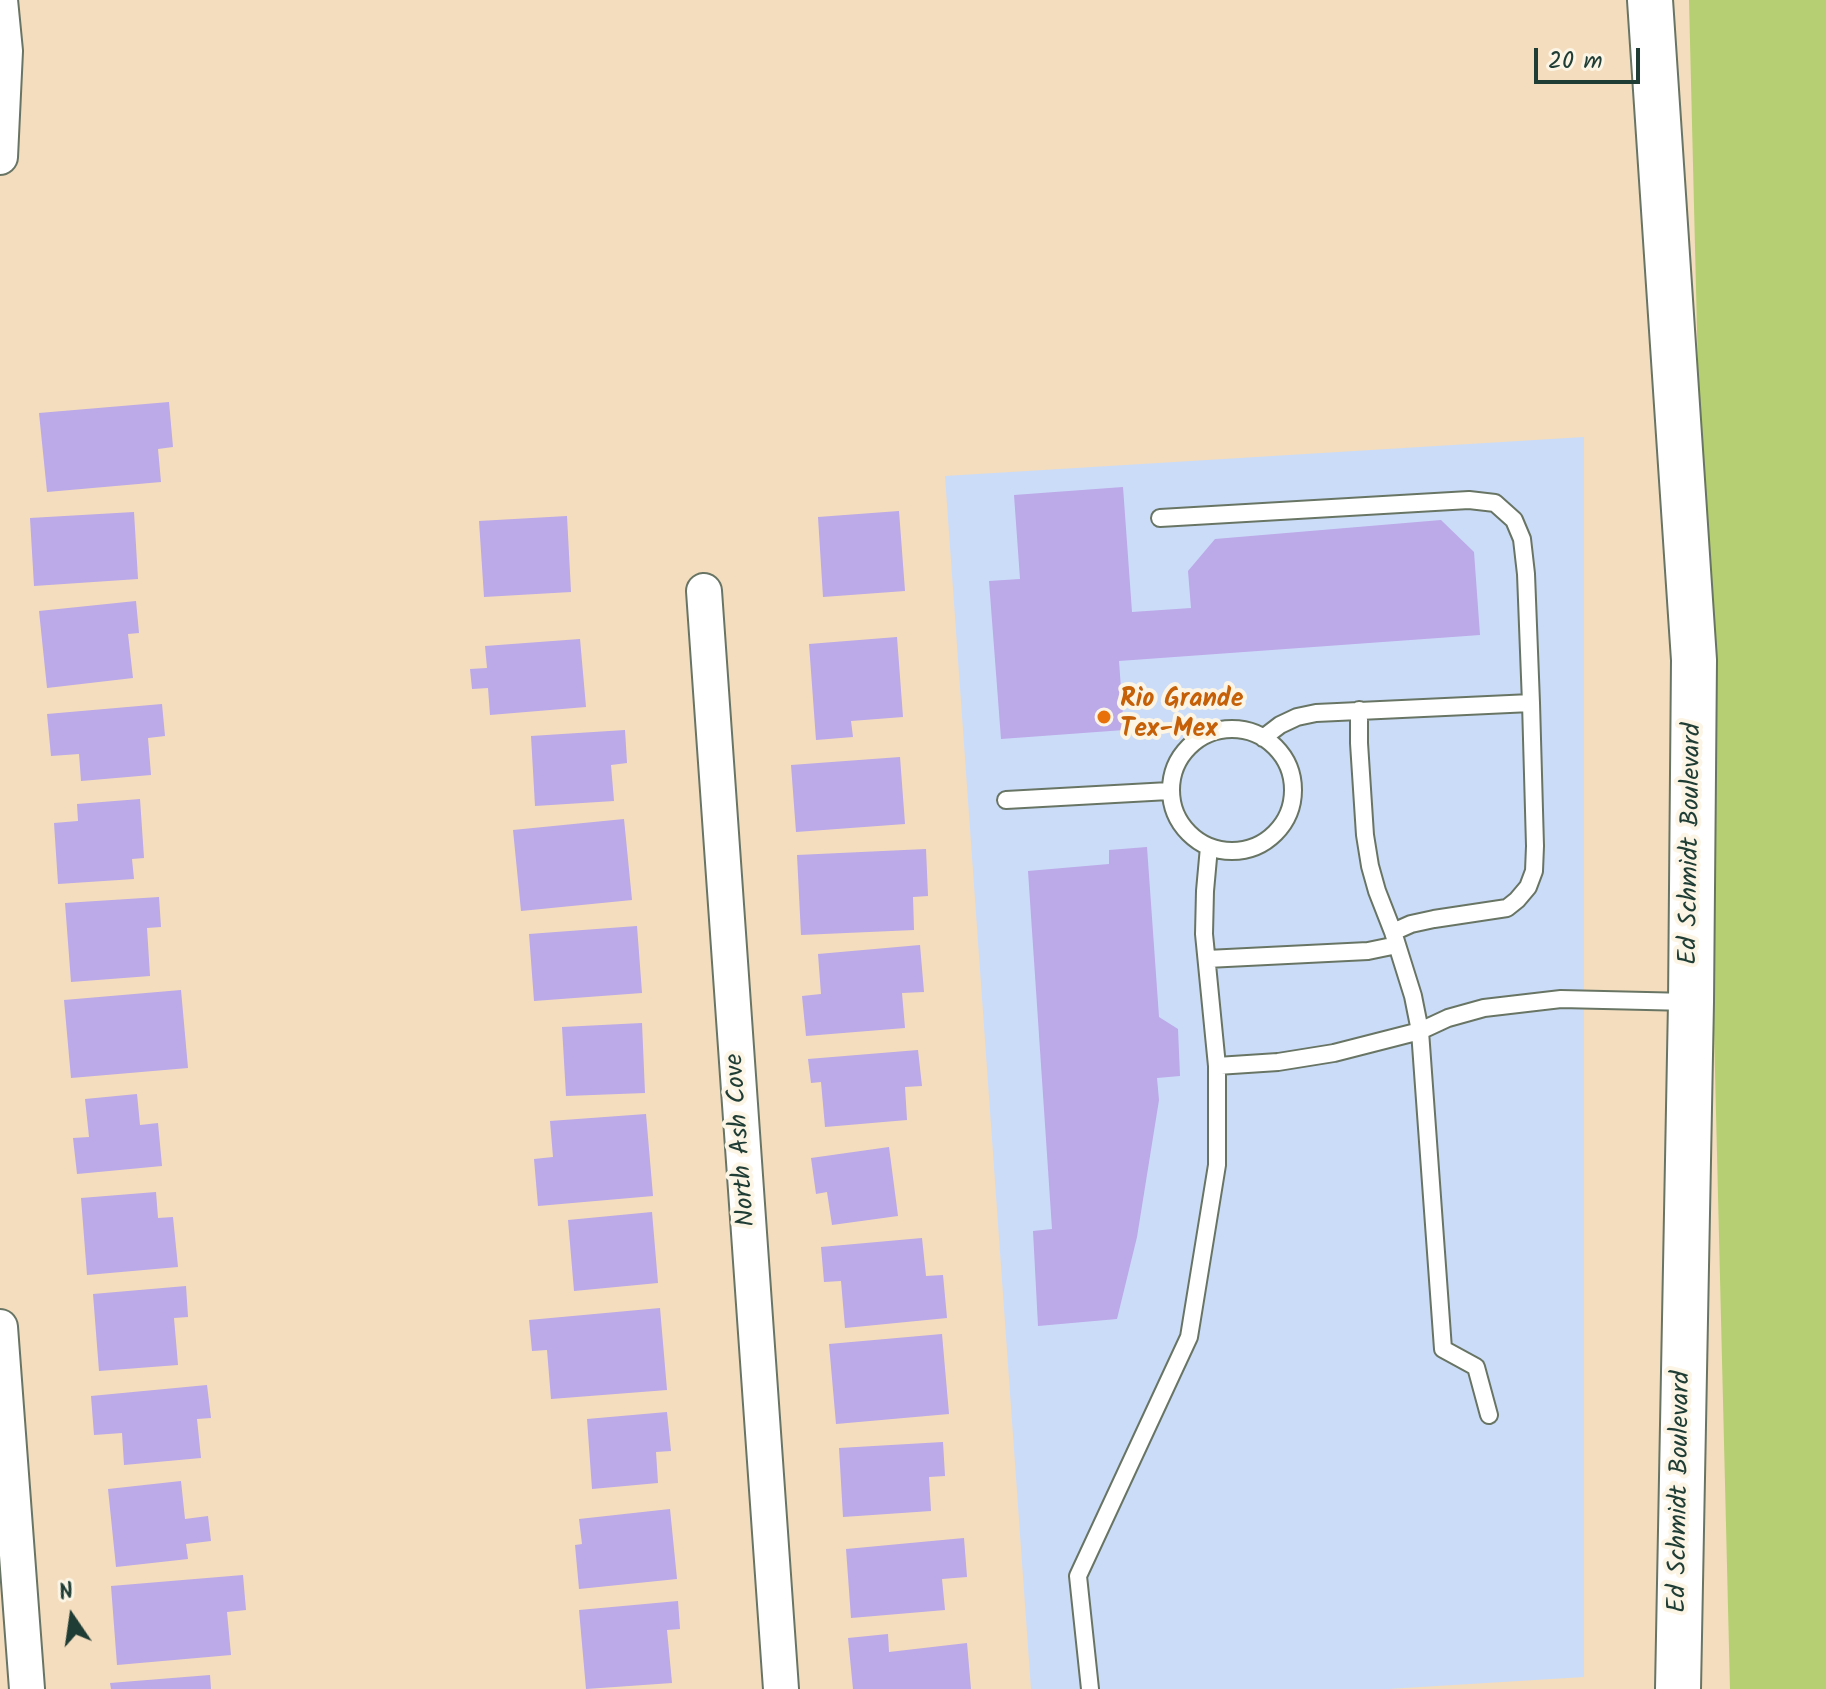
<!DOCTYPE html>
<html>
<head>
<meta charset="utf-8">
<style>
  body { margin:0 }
  #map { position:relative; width:1826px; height:1689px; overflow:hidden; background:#f3ddbe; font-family:Kalam,sans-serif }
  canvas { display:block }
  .north { position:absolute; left:32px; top:1577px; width:80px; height:80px; -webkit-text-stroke:6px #fcf5e5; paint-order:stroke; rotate:347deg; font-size:22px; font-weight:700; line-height:32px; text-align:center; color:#1f3d34 }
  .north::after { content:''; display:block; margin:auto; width:28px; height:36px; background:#1f3d34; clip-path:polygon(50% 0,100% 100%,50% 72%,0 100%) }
  .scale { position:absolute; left:1534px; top:48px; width:106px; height:36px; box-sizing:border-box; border:4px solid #1f3d34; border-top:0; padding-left:10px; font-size:24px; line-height:28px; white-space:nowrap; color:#1f3d34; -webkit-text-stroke:6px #fcf5e5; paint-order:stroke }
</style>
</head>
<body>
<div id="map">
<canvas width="1826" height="1689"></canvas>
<div class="north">N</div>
<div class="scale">20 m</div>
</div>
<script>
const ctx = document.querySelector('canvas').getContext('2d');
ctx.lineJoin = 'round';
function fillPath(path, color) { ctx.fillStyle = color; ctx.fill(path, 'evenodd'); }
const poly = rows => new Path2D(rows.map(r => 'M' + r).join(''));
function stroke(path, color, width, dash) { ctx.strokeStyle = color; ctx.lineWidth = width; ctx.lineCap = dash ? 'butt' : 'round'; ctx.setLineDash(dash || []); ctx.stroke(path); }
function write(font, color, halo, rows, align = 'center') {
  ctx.font = font + ' Kalam,sans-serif'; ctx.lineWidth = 8; ctx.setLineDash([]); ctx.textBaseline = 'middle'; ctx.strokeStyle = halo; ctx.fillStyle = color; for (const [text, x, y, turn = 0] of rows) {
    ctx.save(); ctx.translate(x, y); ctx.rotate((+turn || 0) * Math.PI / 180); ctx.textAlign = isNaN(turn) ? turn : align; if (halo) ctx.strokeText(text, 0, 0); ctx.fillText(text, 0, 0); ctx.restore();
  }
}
fillPath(poly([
  [1584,437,1584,1677,1388,1689,1031,1689,945,476]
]), '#cbdcf9');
fillPath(poly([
  [1689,0,1826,0,1826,1689,1730,1689]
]), '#b7cf73');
fillPath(poly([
  [169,402,173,447,158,449,161,482,47,492,39,413],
  [1123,487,1132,612,1191,608,1188,571,1215,539,1441,520,1474,552,1480,635,1119,661,1124,730,1001,739,989,581,1020,579,1014,495],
  [899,511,905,591,823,597,818,517],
  [134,512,138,579,34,586,30,518],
  [567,516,571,592,484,597,479,521],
  [136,601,139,633,128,634,133,678,47,688,39,611],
  [897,637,903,717,851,721,853,737,816,740,809,644],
  [580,639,586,707,490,715,488,688,472,689,470,669,487,668,485,646],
  [162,704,165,736,148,738,151,775,81,781,79,754,51,756,47,714],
  [625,730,627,763,611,765,614,801,535,806,531,736],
  [900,757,905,824,796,832,791,765],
  [140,799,144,858,132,859,134,879,58,884,54,823,78,821,77,804],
  [624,819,632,900,521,911,513,830],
  [1147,847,1159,1017,1178,1029,1180,1076,1157,1078,1159,1100,1137,1237,1117,1319,1038,1326,1033,1231,1052,1229,1028,871,1109,864,1109,850],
  [926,849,928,896,913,897,914,930,801,935,797,855],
  [159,897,161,927,147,928,150,976,71,982,65,903],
  [637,926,642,993,534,1001,529,934],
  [920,945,924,992,902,993,905,1028,806,1036,802,996,821,994,818,954],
  [181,990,188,1068,71,1078,64,1000],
  [642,1023,645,1093,566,1096,562,1027],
  [918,1050,922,1086,905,1087,907,1120,825,1127,821,1082,811,1083,808,1059],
  [137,1094,140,1125,158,1123,162,1166,77,1174,73,1138,89,1137,85,1099],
  [646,1114,653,1196,538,1206,534,1159,553,1157,550,1121],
  [889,1147,898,1216,832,1225,827,1192,816,1194,811,1158],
  [156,1192,158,1218,173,1217,178,1267,87,1275,81,1198],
  [652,1212,658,1283,574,1291,568,1220],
  [922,1238,926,1276,943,1275,947,1318,845,1328,841,1281,824,1282,821,1247],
  [186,1286,188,1317,174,1318,178,1365,99,1371,93,1294],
  [660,1308,667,1390,551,1399,547,1350,532,1351,529,1320],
  [942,1334,949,1414,836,1424,829,1344],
  [207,1385,211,1418,197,1419,201,1458,124,1465,122,1433,94,1435,91,1396],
  [667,1412,671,1451,656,1452,658,1483,592,1489,587,1419],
  [943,1442,945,1476,929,1477,931,1511,843,1517,839,1448],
  [181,1481,185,1519,208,1516,211,1541,186,1544,188,1559,116,1567,108,1489],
  [670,1509,677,1579,579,1589,575,1545,582,1544,579,1519],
  [964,1538,967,1577,942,1579,945,1610,851,1618,846,1549],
  [243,1575,246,1610,227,1612,231,1655,117,1665,111,1586],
  [678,1601,680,1629,667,1630,672,1683,586,1689,579,1610],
  [888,1634,889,1652,967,1643,971,1689,853,1689,848,1638],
  [210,1675,211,1689,111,1689,110,1683]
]), '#bca9e7');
const lane = poly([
  [1160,518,1469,500,1495,503,1514,520,1522,539,1526,574,1531,703],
  [1359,710,1359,743,1365,835,1370,866,1377,891,1393,932],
  '1171 790a61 61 0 1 1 122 0a61 61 0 1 1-122 0Z',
  [1263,738,1280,725,1297,717,1316,713,1531,703,1535,846,1534,871,1528,887,1517,900,1507,908,1434,919,1411,924,1393,932,1413,996,1420,1031,1443,1349,1476,1367,1489,1415],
  [1006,800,1169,791],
  [1209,847,1205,891,1204,934,1217,1066],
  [1207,959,1368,951,1397,945],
  [1090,1689,1078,1576,1189,1337,1217,1165,1217,1066,1278,1062,1334,1053,1420,1031,1448,1018,1484,1008,1561,999,1689,1002]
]);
const street = poly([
  [0,157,5,51,0,0],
  [704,591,781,1689],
  [0,1327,27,1689]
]);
const secondary = poly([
  [1650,0,1694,660,1691,1002,1678,1689]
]);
stroke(lane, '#697564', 20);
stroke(street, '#697564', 38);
stroke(secondary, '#697564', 48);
stroke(lane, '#fff', 16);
stroke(street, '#fff', 34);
stroke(secondary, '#fff', 44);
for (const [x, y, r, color] of [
  [1104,717,8,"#e8710a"]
]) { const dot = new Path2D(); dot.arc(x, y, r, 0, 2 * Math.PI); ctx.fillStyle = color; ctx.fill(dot); stroke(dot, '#fcf5e5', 3); }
write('bold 26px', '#c56008', '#fcf5e5', [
  ["Rio Grande",1120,702],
  ["Tex-Mex",1120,732]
], 'left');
write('26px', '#1f3d34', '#fcf5e5', [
  ["Ed Schmidt Boulevard",1693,844,-89],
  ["North Ash Cove",743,1140,-94],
  ["Ed Schmidt Boulevard",1682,1492,-89]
]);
</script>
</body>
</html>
